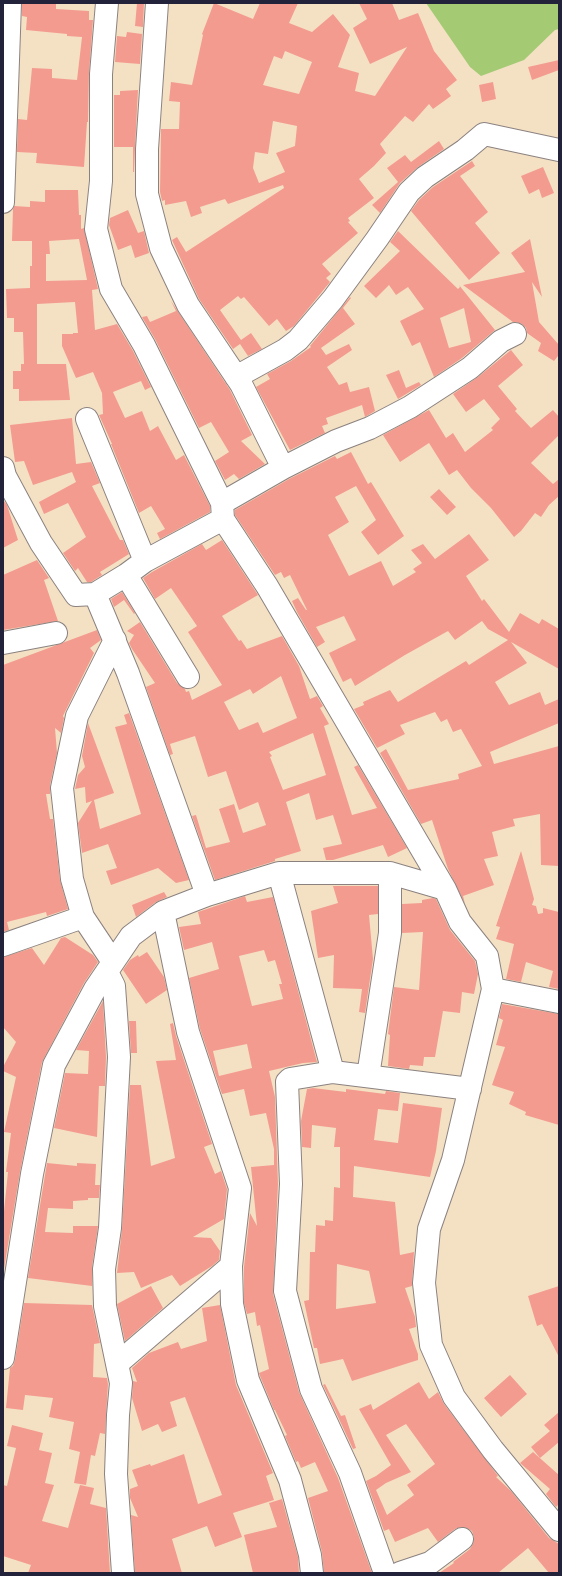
<!DOCTYPE html>
<html>
<head>
<meta charset="utf-8">
<style>
  body { margin:0 }
  #map { position:relative; width:562px; height:1576px; overflow:hidden; background:#f4e1c4; font-family:Sriracha,sans-serif }
  canvas { display:block }
  .frame { position:absolute; inset:0; border:4px solid #22223b; pointer-events:none }
</style>
</head>
<body>
<div id="map">
<canvas width="562" height="1576"></canvas>
<div class="frame"></div>
</div>
<script>
const ctx = document.querySelector('canvas').getContext('2d');
ctx.lineJoin = 'round';
function fillPath(path, color) { ctx.fillStyle = color; ctx.fill(path, 'evenodd'); }
const poly = rows => new Path2D(rows.map(r => 'M' + r).join(''));
function stroke(path, color, width, dash) { ctx.strokeStyle = color; ctx.lineWidth = width; ctx.lineCap = dash ? 'butt' : 'round'; ctx.setLineDash(dash || []); ctx.stroke(path); }
fillPath(poly([
  [426,3,559,3,559,29,555,30,524,60,481,76,470,67]
]), '#a5ca74');
fillPath(poly([
  [22,3,56,3,56,9,89,11,89,20,93,20,89,73,88,122,87,122,84,167,36,163,37,153,17,152,18,119,27,120,32,68,52,69,52,78,77,80,82,37,67,36,67,34,26,30,27,17,22,16],
  [137,3,144,3,143,27,135,26],
  [214,3,253,19,260,3,298,3,289,23,312,32,333,14,350,35,338,67,359,73,355,91,375,96,407,47,370,64,353,28,367,19,359,3,392,3,399,20,418,13,434,51,457,80,446,89,451,96,433,109,429,104,413,122,405,116,380,144,386,153,374,166,359,179,374,198,348,218,350,221,348,222,358,233,322,264,331,274,326,278,330,282,294,326,286,331,277,319,269,326,244,297,241,299,238,296,220,310,241,340,251,333,262,349,248,356,240,344,233,349,199,299,172,240,177,237,186,252,284,188,283,185,228,204,225,199,200,207,202,213,191,217,186,201,165,205,165,200,162,201,160,192,161,129,179,129,180,102,169,101,171,82,192,85,203,35,202,34],
  [285,51,312,62,299,94,263,85,274,56,282,59],
  [273,121,297,126,295,146,276,153,285,172,259,183,253,168,255,152,268,154],
  [127,32,142,34,140,64,115,62,117,36,126,37],
  [559,60,559,70,532,80,528,67],
  [493,82,496,99,482,102,479,85],
  [138,90,135,148,134,172,133,172,133,147,114,147,114,95,120,95,120,91],
  [439,141,444,149,418,167,400,183,380,213,372,205,398,182,387,168,405,155,411,162],
  [472,161,475,166,460,176,488,212,475,223,500,253,469,280,411,211,419,200,433,187],
  [543,167,554,193,542,198,539,189,529,194,521,176],
  [45,190,78,190,79,215,81,215,81,229,84,228,98,289,92,290,95,330,117,324,133,351,151,387,145,390,141,381,113,392,125,418,142,411,150,431,158,426,176,460,184,455,210,506,210,512,160,539,157,533,165,529,151,506,139,513,111,444,112,444,99,415,103,414,102,393,93,372,76,378,62,346,62,334,73,334,73,333,78,333,75,302,37,304,37,364,66,364,70,400,19,401,19,389,13,389,13,371,21,371,21,364,24,364,23,332,14,332,14,318,7,318,6,289,30,288,30,266,32,266,32,241,12,241,13,209,14,206,30,207,30,201,45,202],
  [79,239,87,280,46,281,46,254,50,254,49,241],
  [128,210,138,233,144,231,149,253,135,258,131,245,118,250,109,225,110,218],
  [398,231,458,289,460,287,459,285,495,330,462,358,434,377,420,342,412,346,400,321,424,309,408,287,396,295,389,285,376,298,364,286,400,251,390,242],
  [464,308,471,342,449,348,440,318],
  [530,239,542,297,532,282,539,322,559,345,559,356,558,356,554,361,538,351,541,343,527,333,526,328,522,324,516,322,513,322,463,285,525,272,511,253],
  [350,297,351,298,343,308,355,324,321,348,326,355,349,344,352,350,327,367,339,385,347,382,350,392,369,387,375,411,365,417,362,405,326,418,328,424,322,426,325,433,290,450,256,387,270,379,267,374,291,361,311,347,310,346],
  [171,301,230,390,252,435,241,441,265,464,239,479,234,474,225,480,215,461,229,452,211,422,199,428,155,339,142,317,147,316,150,322,176,311],
  [511,350,523,365,498,386,517,409,515,411,531,428,553,410,559,417,559,435,531,463,553,484,559,479,559,496,549,505,541,517,535,513,521,531,514,537,491,508,471,488,457,470,449,475,429,443,400,462,383,435,429,410,446,438,453,433,465,452,493,430,491,428,500,419,484,399,466,412,453,394,478,377],
  [399,370,406,388,419,382,421,385,398,399,386,375],
  [72,418,76,464,91,462,100,483,92,486,120,540,123,540,129,554,100,572,102,575,91,582,87,582,78,568,75,571,63,553,86,537,68,503,44,514,39,502,76,482,72,472,33,485,24,461,15,462,10,425],
  [351,452,368,484,371,482,404,536,378,555,361,532,376,520,356,486,335,497,349,522,328,535,349,576,381,561,393,586,416,572,413,569,422,563,411,550,423,544,435,559,469,534,489,560,466,576,482,601,484,599,509,632,520,613,539,624,542,619,559,629,559,669,511,642,527,663,495,682,509,705,540,692,545,705,559,699,559,723,490,752,494,764,559,746,559,866,541,865,540,814,513,819,515,826,492,832,498,856,484,859,494,885,463,896,465,904,448,869,432,820,421,824,380,753,386,749,408,790,459,779,458,774,482,766,461,729,453,732,447,719,441,722,435,712,400,725,405,734,377,748,354,709,364,705,363,702,390,690,398,702,466,661,469,665,508,640,488,629,482,621,455,640,448,631,405,655,355,686,351,678,343,682,329,653,356,640,344,616,316,627,325,642,317,647,297,612,292,601,298,598,306,610,307,610,290,575,284,578,281,572,275,575,235,515,235,510,289,479,335,456,337,459],
  [439,489,456,507,447,515,430,497],
  [3,501,4,501,7,505,18,540,3,548],
  [222,540,258,595,222,616,239,641,241,640,247,649,282,636,299,666,310,699,317,696,323,706,320,708,329,724,324,726,352,815,377,808,354,767,358,765,407,848,388,857,383,845,333,860,326,860,323,848,342,844,333,815,316,820,309,793,286,802,301,851,275,859,275,861,215,880,192,816,196,815,206,848,230,842,219,809,234,804,243,833,266,825,258,802,239,810,226,771,208,777,195,736,170,744,173,754,170,755,146,687,155,683,132,649,129,643,134,635,127,631,140,622,177,683,185,689,186,692,189,691,192,700,222,685,188,632,197,626,171,588,155,599,143,578,152,572,202,544,206,550],
  [281,676,297,718,263,733,258,722,239,730,224,702,250,689,253,694],
  [313,733,326,775,283,790,270,757,272,756,269,752],
  [37,560,49,578,44,580,58,621,3,630,3,575],
  [122,592,135,613,134,614,124,600,114,607,111,599],
  [97,630,101,640,90,648,94,653,63,716,64,718,61,733,55,728,57,753,50,785,50,794,46,794,50,819,53,819,60,880,68,909,47,916,46,912,7,922,9,930,3,932,3,665],
  [129,713,189,880,176,883,158,868,111,885,106,871,117,868,108,844,82,853,78,823,92,801,86,803,85,787,75,789,78,775,85,767,82,756,88,723,114,793,94,800,100,829,141,814,115,727,127,724,124,715],
  [521,851,534,899,532,905,536,906,538,914,543,913,543,908,559,912,559,989,549,987,553,971,526,962,521,982,506,979,514,944,496,939,500,927,496,926],
  [333,886,378,886,378,914,369,915,373,959,365,1013,359,1012,362,989,333,988,334,955,318,958,311,911,338,903],
  [164,892,167,897,156,902,136,917,132,905],
  [245,896,247,902,273,897,317,1062,303,1063,269,1071,275,1097,278,1184,273,1294,299,1392,338,1478,372,1573,324,1573,322,1552,308,1498,328,1491,315,1462,301,1468,298,1461,296,1462,285,1436,287,1435,275,1410,274,1410,260,1376,259,1373,269,1369,260,1325,257,1326,255,1312,247,1314,244,1303,244,1267,250,1213,257,1226,251,1167,274,1165,274,1149,266,1113,250,1116,244,1089,222,1094,200,1029,189,978,219,969,212,942,184,950,179,927,201,924,198,912],
  [264,950,268,962,275,960,282,984,279,984,283,999,252,1006,239,956],
  [247,1044,252,1068,219,1076,213,1051],
  [433,898,436,899,450,930,475,961,478,974,474,994,462,992,460,1013,443,1011,435,1057,424,1057,423,1066,410,1065,409,1069,388,1066,390,1035,388,1034,394,987,419,990,423,932,402,933,402,904,422,903,422,900],
  [65,937,93,955,98,962,84,983,42,1062,20,1172,3,1275,3,1211,4,1211,8,1172,6,1172,11,1133,4,1132,16,1077,3,1071,3,1067,16,1042,3,1027,3,957,32,948,44,965,61,938],
  [147,952,164,977,167,990,146,1004,123,970,130,960,138,955,139,957],
  [103,1001,106,1057,105,1086,99,1086,97,1137,54,1128,65,1073,88,1074,89,1051,76,1050],
  [502,1004,559,1014,559,1125,525,1115,526,1112,509,1104,514,1092,492,1085,505,1047,496,1045,503,1020,499,1018],
  [129,1021,136,1021,137,1053,131,1053],
  [173,1023,176,1036,212,1144,204,1147,215,1174,221,1171,227,1189,224,1219,193,1237,211,1238,220,1251,219,1260,212,1266,180,1286,172,1275,141,1288,134,1272,117,1273,122,1229,130,1085,141,1085,151,1166,175,1158,156,1061,176,1060,170,1024],
  [313,1088,346,1092,346,1089,385,1094,386,1091,400,1093,398,1111,378,1109,374,1140,398,1143,403,1103,442,1108,436,1151,430,1177,354,1166,353,1197,395,1202,400,1255,414,1252,412,1286,405,1288,415,1317,416,1327,409,1329,418,1354,418,1360,352,1381,343,1359,320,1364,317,1348,314,1348,304,1301,309,1300,310,1252,315,1252,316,1225,325,1226,325,1220,333,1221,334,1187,340,1188,340,1147,334,1147,336,1128,312,1125,311,1148,302,1147,301,1121,307,1089],
  [337,1264,369,1271,376,1303,336,1309],
  [47,1163,77,1166,77,1163,96,1164,95,1185,100,1185,99,1198,88,1198,88,1200,73,1201,73,1209,48,1208,45,1232,73,1233,73,1226,98,1226,92,1267,92,1286,28,1278],
  [151,1286,163,1308,125,1341,117,1304],
  [559,1286,559,1357,542,1324,537,1326,528,1296],
  [24,1303,92,1305,100,1343,94,1344,93,1377,107,1378,108,1384,105,1434,100,1433,95,1456,91,1455,86,1485,74,1483,80,1452,69,1449,74,1422,49,1417,53,1398,25,1395,23,1410,6,1408,10,1368,13,1366,15,1360],
  [220,1305,236,1385,273,1473,266,1476,274,1500,233,1513,242,1537,215,1547,207,1526,172,1539,182,1573,135,1573,131,1515,138,1517,130,1498,130,1489,138,1486,132,1470,150,1464,151,1466,184,1454,198,1504,222,1495,185,1397,170,1402,177,1426,162,1432,158,1424,142,1431,132,1398,133,1381,137,1382,132,1368,149,1353,178,1342,181,1349,207,1341,202,1308],
  [510,1375,527,1394,501,1417,484,1398],
  [419,1382,429,1399,438,1392,444,1404,498,1476,496,1477,511,1491,549,1538,559,1544,559,1573,549,1573,528,1548,498,1573,439,1573,454,1563,453,1562,470,1549,473,1544,474,1537,472,1531,467,1528,461,1527,455,1529,438,1542,428,1528,395,1542,389,1529,384,1531,366,1481,376,1476,391,1465,359,1409,371,1404,373,1410],
  [406,1424,435,1464,407,1485,414,1495,387,1515,376,1490,386,1483,411,1472,386,1435],
  [325,1384,341,1416,345,1415,356,1448,353,1449,323,1385],
  [559,1412,559,1442,540,1458,531,1447,550,1431,544,1425],
  [12,1425,43,1433,39,1450,52,1453,45,1483,54,1485,42,1521,68,1528,80,1485,94,1488,90,1504,106,1508,110,1573,28,1573,31,1565,3,1556,3,1485,7,1486,16,1448,7,1446],
  [533,1452,559,1475,559,1504,556,1507,546,1494,550,1489,520,1463],
  [282,1499,298,1557,299,1573,253,1573,244,1535,277,1527,269,1503]
]), '#f49b90');
const minor = poly([
  [107,3,101,74,101,181,96,229,111,289,144,345,222,503,223,519,267,586,445,889,460,922,487,956,493,989,453,1160,429,1229,424,1283,431,1345,454,1397,493,1450,559,1530],
  [157,3,147,149,147,194,161,248,188,305,241,384,283,468],
  [3,202,10,3],
  [236,377,285,350,298,340,333,299,377,239,409,192,425,177,465,150,484,134,559,150],
  [87,419,145,561],
  [3,468,5,476,41,543,76,595,95,594,128,673,207,895],
  [222,503,283,468,336,441,370,428,410,407,470,368,501,341,515,334],
  [126,575,188,677],
  [95,594,126,575,145,561,223,519],
  [3,643,56,633],
  [279,873,333,1072],
  [163,912,188,1032,240,1188,231,1266,232,1304,248,1380,290,1480,310,1555,312,1573],
  [3,945,83,917],
  [113,962,83,917,72,879,62,788,77,716,115,640],
  [107,972,114,986,119,1057,110,1228,104,1269,105,1306,121,1383,118,1415,116,1474,123,1573],
  [493,989,559,1002],
  [368,1076,390,933,390,873],
  [3,1358,32,1174,54,1065,95,989,131,936,163,912,207,895,279,873,390,873,445,889],
  [117,1364,231,1266],
  [385,1573,350,1473,311,1389,285,1291,291,1184,287,1082,290,1079,333,1072,470,1089],
  [400,1573,430,1563,462,1539]
]);
stroke(minor, '#8b8280', 24);
stroke(minor, '#fff', 22);
</script>
</body>
</html>
